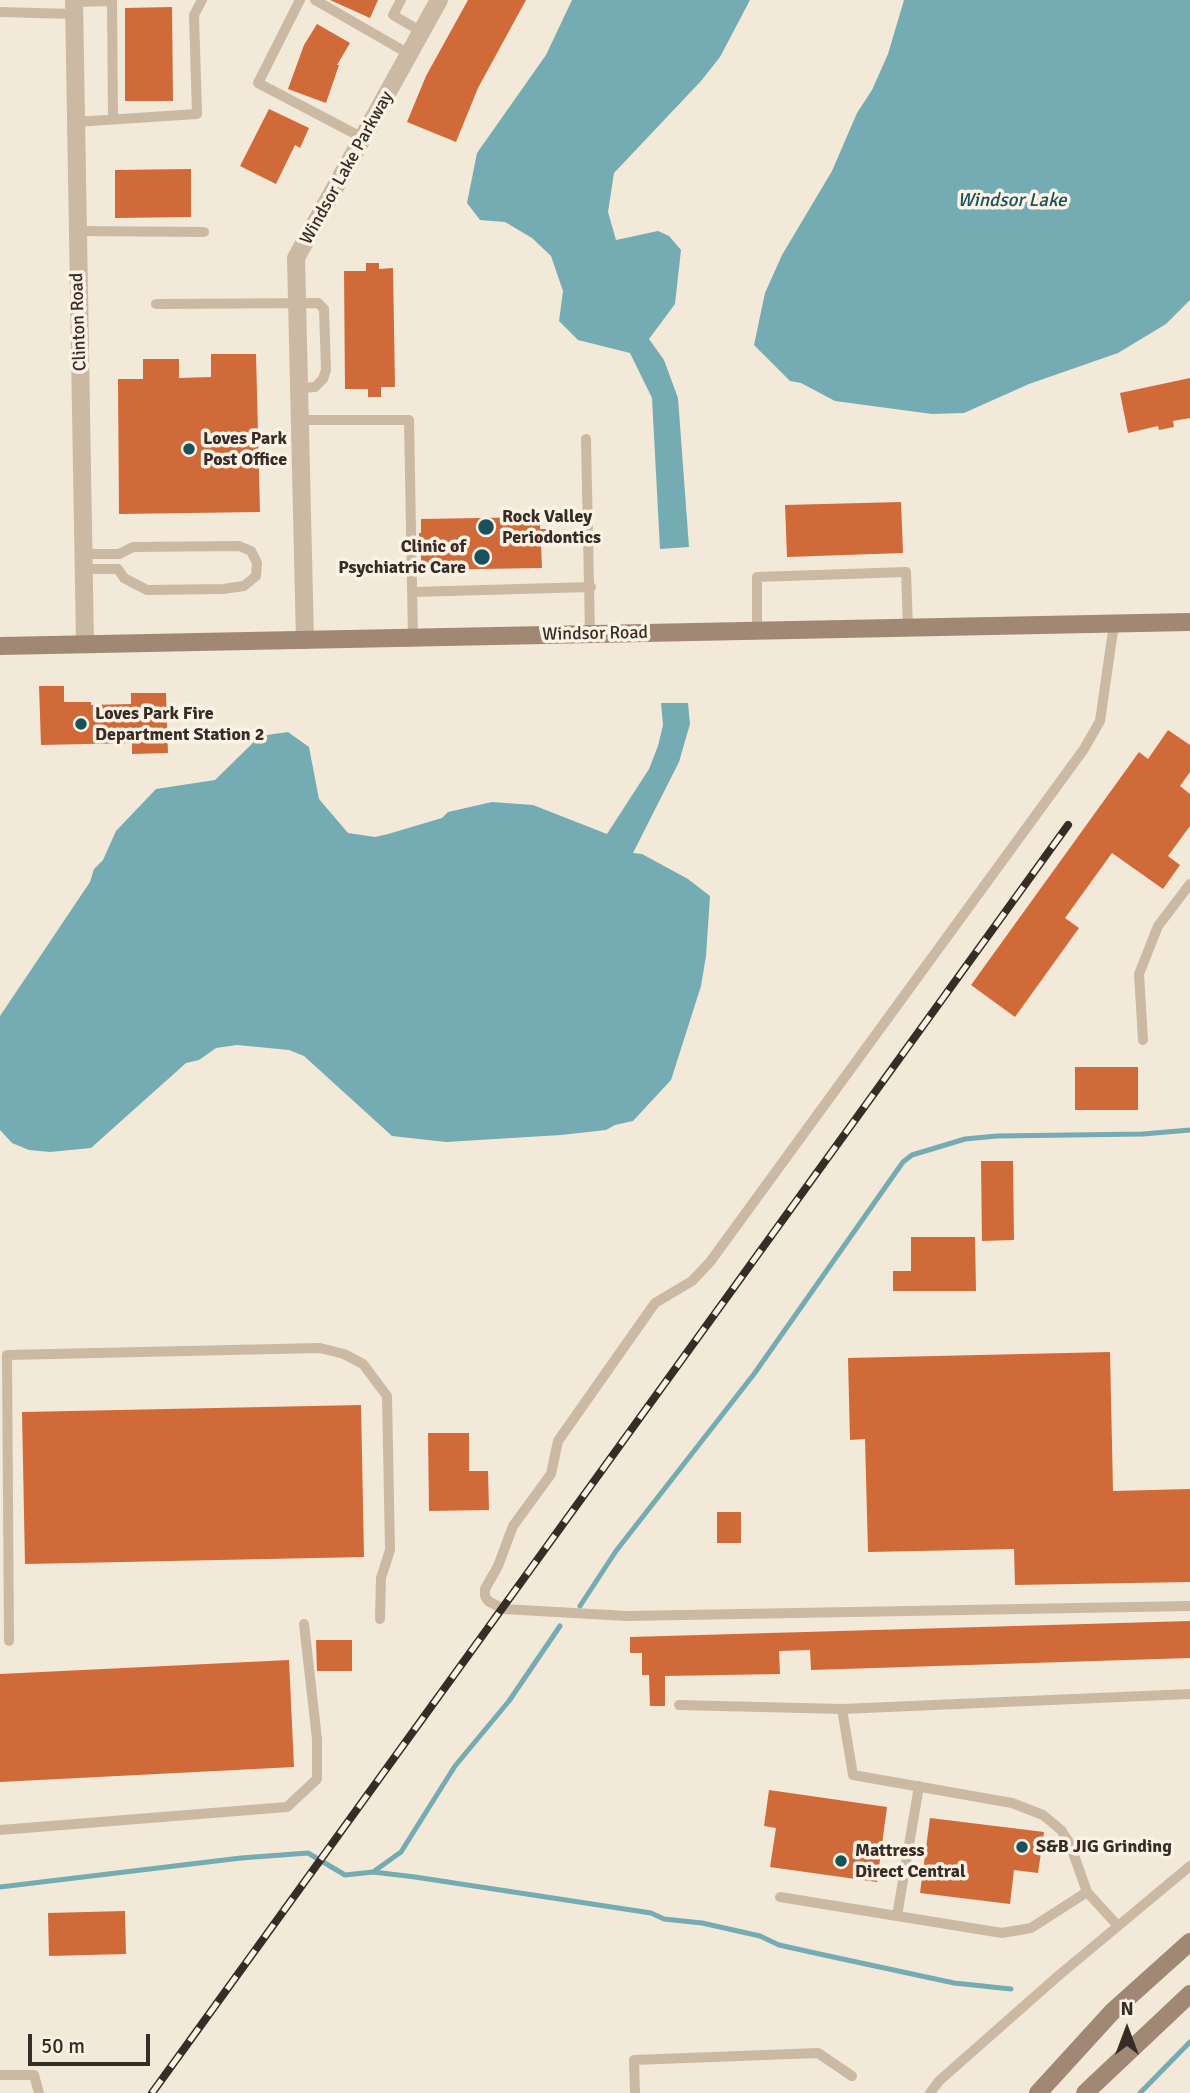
<!DOCTYPE html>
<html>
<head>
<meta charset="utf-8">
<style>
  body { margin:0 }
  #map { position:relative; width:1190px; height:2093px; overflow:hidden; background:#f3e9d8; font-family:Signika,sans-serif }
  canvas { display:block }
  .north { position:absolute; left:1092px; top:1995px; width:70px; height:70px; -webkit-text-stroke:5px #fbf2e5; paint-order:stroke; rotate:0deg; font-size:19px; font-weight:700; line-height:28px; text-align:center; color:#372d26 }
  .north::after { content:''; display:block; margin:auto; width:24px; height:32px; background:#372d26; clip-path:polygon(50% 0,100% 100%,50% 72%,0 100%) }
  .scale { position:absolute; left:28px; top:2034px; width:122px; height:32px; box-sizing:border-box; border:4px solid #372d26; border-top:0; padding-left:9px; font-size:21px; line-height:24px; white-space:nowrap; color:#372d26; -webkit-text-stroke:5px #fbf2e5; paint-order:stroke }
</style>
</head>
<body>
<div id="map">
<canvas width="1190" height="2093"></canvas>
<div class="north">N</div>
<div class="scale">50 m</div>
</div>
<script>
const ctx = document.querySelector('canvas').getContext('2d');
ctx.lineJoin = 'round';
function fillPath(path, color) { ctx.fillStyle = color; ctx.fill(path, 'evenodd'); }
const poly = rows => new Path2D(rows.map(r => 'M' + r).join(''));
function stroke(path, color, width, dash) { ctx.strokeStyle = color; ctx.lineWidth = width; ctx.lineCap = dash ? 'butt' : 'round'; ctx.setLineDash(dash || []); ctx.stroke(path); }
function write(font, color, halo, rows, align = 'center') {
  ctx.font = font + ' Signika,sans-serif'; ctx.lineWidth = 7; ctx.setLineDash([]); ctx.textBaseline = 'middle'; ctx.strokeStyle = halo; ctx.fillStyle = color; for (const [text, x, y, turn = 0] of rows) {
    ctx.save(); ctx.translate(x, y); ctx.rotate((+turn || 0) * Math.PI / 180); ctx.textAlign = isNaN(turn) ? turn : align; if (halo) ctx.strokeText(text, 0, 0); ctx.fillText(text, 0, 0); ctx.restore();
  }
}
fillPath(poly([
  [572,0,750,0,720,57,701,81,614,173,608,212,616,240,658,231,669,236,681,250,675,304,649,339,664,360,678,398,689,547,660,549,652,398,630,353,578,340,559,321,563,291,551,256,532,238,505,222,480,220,467,203,477,153,546,55],
  [904,0,1190,0,1190,300,1166,324,1118,353,1029,384,964,413,932,414,835,401,801,383,790,381,754,345,765,293,782,255,832,171,857,113,872,90,888,54],
  [661,703,688,703,690,724,679,762,633,853,642,854,688,879,710,896,706,956,701,986,671,1080,633,1121,615,1125,606,1130,561,1135,446,1142,392,1136,304,1056,289,1050,237,1045,216,1048,199,1060,186,1063,91,1148,50,1152,29,1150,12,1143,0,1130,0,1016,90,882,94,869,103,860,116,831,156,789,215,780,260,736,288,732,309,747,319,799,348,833,375,837,388,834,442,818,448,812,492,802,533,805,607,834,649,769,658,746,663,725]
]), '#75abb3');
stroke(poly([
  [580,1606,616,1551,754,1374,903,1162,912,1155,965,1139,997,1136,1143,1134,1190,1130],
  [373,1872,401,1852,455,1766,509,1701,560,1626],
  [0,1887,241,1858,308,1853,345,1875,373,1872,415,1877,651,1913,664,1919,702,1923,760,1936,779,1945,824,1955,954,1983,1011,1989],
  [1140,2093,1190,2042]
]), '#75abb3', 5);
fillPath(poly([
  [330,0,378,0,370,18],
  [468,0,526,0,478,88,456,142,407,122,426,76],
  [172,7,173,101,125,101,125,8],
  [317,24,350,43,337,65,339,65,326,103,288,89,304,45],
  [269,109,309,128,300,148,295,145,276,184,240,166],
  [191,169,191,217,115,218,115,170],
  [366,263,379,263,379,269,393,268,395,387,381,387,381,397,368,397,368,389,345,389,344,271,366,271],
  [211,354,256,354,260,512,119,514,118,379,143,379,143,359,179,359,179,378,211,377],
  [1190,378,1190,418,1173,421,1174,427,1159,430,1158,426,1128,433,1120,393],
  [901,502,903,553,787,557,785,505],
  [540,517,540,529,548,529,549,543,541,544,542,568,422,570,419,533,421,533,421,519],
  [39,686,64,686,64,702,91,702,91,705,131,704,131,693,166,693,168,753,132,754,132,743,41,745],
  [1168,730,1190,745,1190,772,1180,786,1190,794,1190,826,1168,856,1180,865,1163,889,1112,853,1065,918,1079,928,1015,1017,971,985,1139,752,1148,759],
  [1075,1067,1138,1067,1138,1110,1075,1110],
  [981,1161,1013,1161,1014,1240,982,1241],
  [911,1237,975,1237,976,1291,893,1291,893,1271,911,1271],
  [1110,1352,1113,1491,1190,1489,1190,1582,1015,1585,1014,1549,868,1552,865,1439,850,1440,848,1358],
  [361,1405,364,1557,25,1564,22,1412],
  [428,1433,469,1433,469,1471,488,1471,489,1510,429,1511],
  [717,1512,741,1512,741,1543,717,1543],
  [1190,1621,1190,1658,811,1670,810,1650,779,1651,780,1674,665,1676,665,1706,650,1706,649,1675,642,1675,642,1653,630,1653,630,1637],
  [316,1640,352,1640,352,1671,317,1671],
  [289,1660,294,1767,0,1782,0,1674],
  [769,1790,887,1807,877,1882,770,1867,776,1828,764,1826],
  [930,1818,1044,1832,1038,1873,1014,1870,1010,1904,920,1893],
  [125,1911,126,1954,49,1956,48,1913]
]), '#d06a39');
stroke(poly([
  [300,0,258,83,363,138],
  [315,0,409,54],
  [401,0,393,15,422,32],
  [74,2,112,1,113,119],
  [0,12,74,14],
  [75,122,197,114,194,15,202,0],
  [77,231,204,232],
  [156,304,318,303,324,309,326,370,323,379,315,387,301,388],
  [302,420,409,420,413,638],
  [586,439,590,634],
  [86,554,119,554,133,547,239,546,251,551,257,563,256,576,244,586,223,589,147,590,124,578,118,569,86,569],
  [413,592,591,587],
  [1114,624,1100,721,1084,749,710,1262,692,1281,655,1303,558,1441,551,1474,513,1526,498,1566,485,1589,485,1596,488,1601,503,1609,627,1616,1190,1606],
  [757,631,757,577,906,572,908,628],
  [1143,1040,1139,974,1158,926,1190,884],
  [9,1641,7,1355,320,1348,344,1354,363,1364,387,1396,390,1550,381,1578,380,1619],
  [679,1705,842,1709,853,1775,1012,1803,1043,1815,1061,1830,1070,1844,1087,1892],
  [842,1709,1190,1694],
  [0,1830,287,1807,317,1779,317,1739,304,1624],
  [780,1897,1002,1933,1031,1928,1087,1892,1118,1926],
  [897,1916,919,1786],
  [0,2075,34,2075,39,2093],
  [635,2093,634,2060,818,2053,852,2076],
  [930,2093,939,2081,1058,1976,1190,1866]
]), '#ccb9a3', 10);
stroke(poly([
  [74,0,85,644],
  [305,640,296,258,439,0]
]), '#ccb9a3', 18);
stroke(poly([
  [0,646,1190,622],
  [1038,2093,1112,2012,1190,1942],
  [1085,2093,1190,1994]
]), '#a08875', 18);
const rail = poly([
  [152,2093,1068,825]
]);
stroke(rail, '#372d26', 8);
stroke(rail, '#fbf2e5', 5, [16]);
for (const [x, y, r, color] of [
  [189,449,7,"#18525c"],
  [486,527,9,"#18525c"],
  [482,557,9,"#18525c"],
  [81,724,7,"#18525c"],
  [1022,1847,7,"#18525c"],
  [841,1861,7,"#18525c"]
]) { const dot = new Path2D(); dot.arc(x, y, r, 0, 2 * Math.PI); ctx.fillStyle = color; ctx.fill(dot); stroke(dot, '#fbf2e5', 2.5); }
write('18px', '#372d26', '#fbf2e5', [
  ["Windsor Lake Parkway",347,168,-61],
  ["Clinton Road",79,322,-92],
  ["Windsor Road",595,634,-1]
]);
write('bold 18px', '#372d26', '#fbf2e5', [
  ["Loves Park",203,439],
  ["Post Office",203,460],
  ["Rock Valley",502,517],
  ["Periodontics",502,538],
  ["Clinic of",466,547,"right"],
  ["Psychiatric Care",466,568,"right"],
  ["Loves Park Fire",95,714],
  ["Department Station 2",95,735],
  ["S&B JIG Grinding",1036,1847],
  ["Mattress",855,1851],
  ["Direct Central",855,1872]
], 'left');
write('italic 19px', '#18525c', '#fbf2e5', [
  ["Windsor Lake",1012,201]
]);
</script>
</body>
</html>
